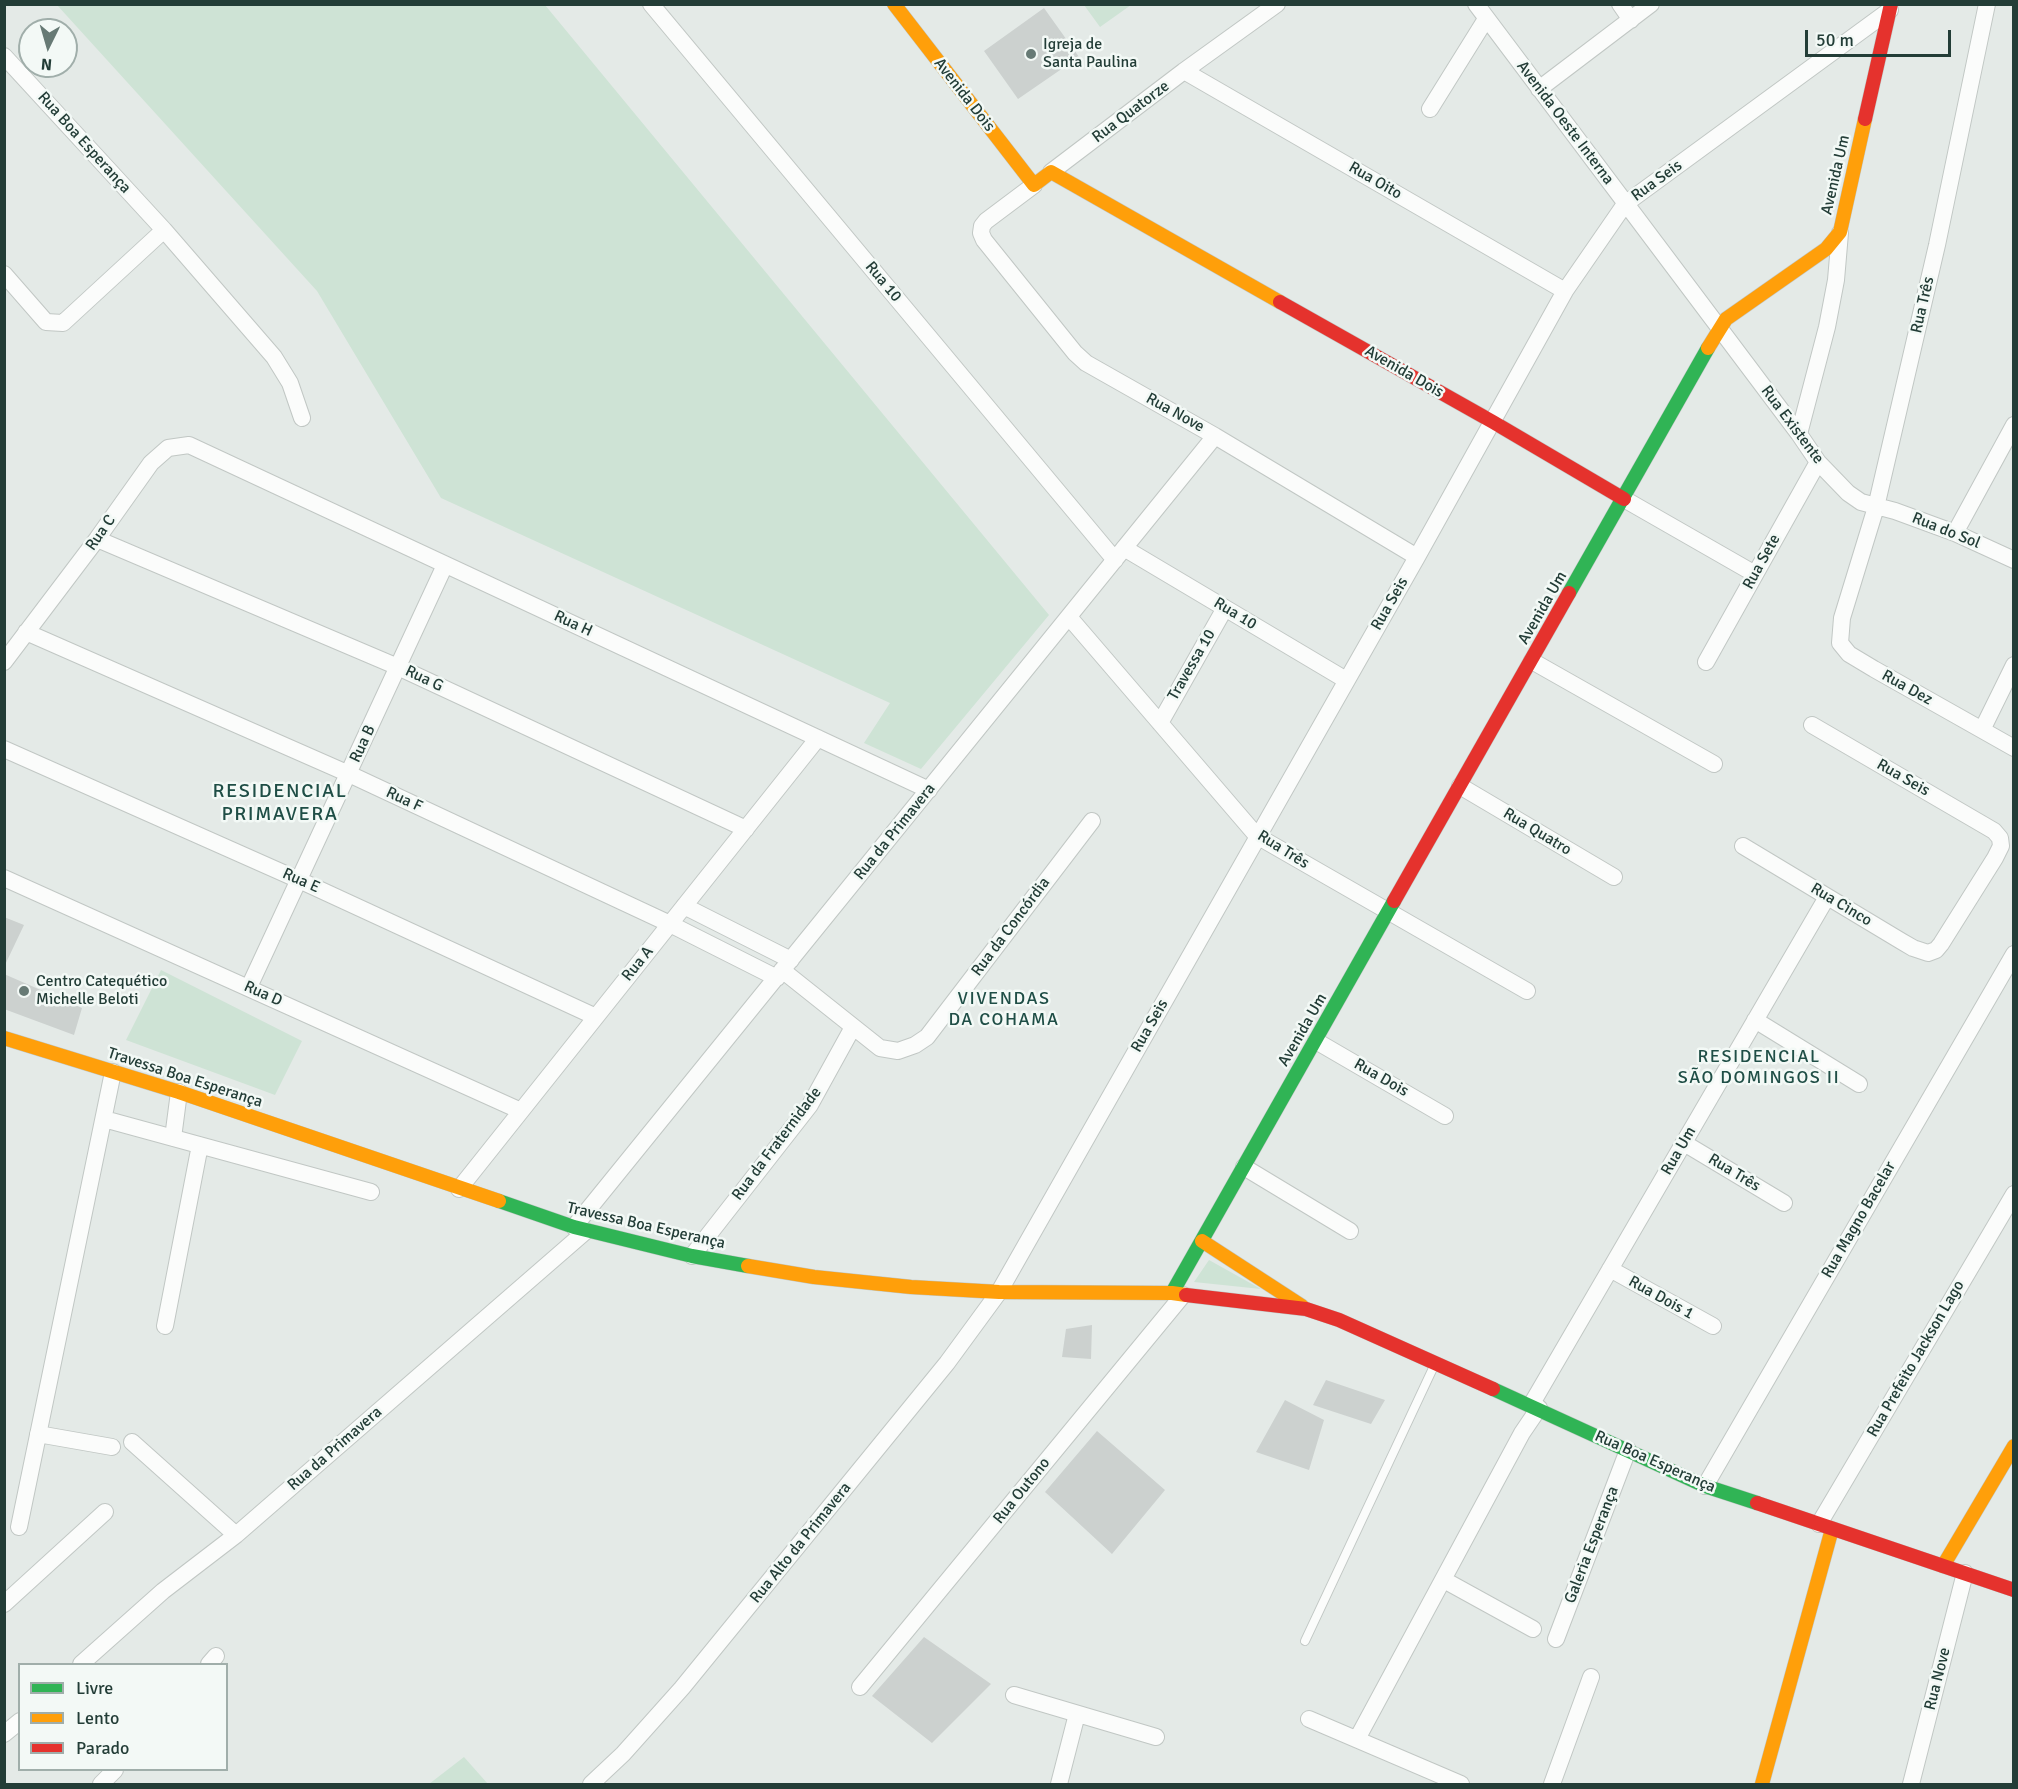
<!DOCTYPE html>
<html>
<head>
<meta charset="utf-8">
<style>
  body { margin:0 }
  #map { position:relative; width:2018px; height:1789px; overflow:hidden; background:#e4eae7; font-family:Signika,sans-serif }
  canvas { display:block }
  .frame { position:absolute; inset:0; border:6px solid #233d37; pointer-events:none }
  .legend { position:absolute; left:18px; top:1663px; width:210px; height:108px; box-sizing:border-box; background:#f3f9f6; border:2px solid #a0aeaa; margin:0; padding:8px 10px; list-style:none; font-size:18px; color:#233d37 }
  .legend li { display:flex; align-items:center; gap:12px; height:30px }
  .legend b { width:30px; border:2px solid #a0aeaa }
  .north { position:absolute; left:18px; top:18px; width:60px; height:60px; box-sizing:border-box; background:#f3f9f6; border:2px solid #a0aeaa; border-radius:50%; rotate:185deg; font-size:16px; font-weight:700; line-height:24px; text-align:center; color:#233d37 }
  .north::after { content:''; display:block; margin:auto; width:21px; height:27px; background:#677a75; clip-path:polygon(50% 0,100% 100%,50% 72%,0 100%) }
  .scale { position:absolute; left:1805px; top:30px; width:146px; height:27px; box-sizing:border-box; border:3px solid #233d37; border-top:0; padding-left:8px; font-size:18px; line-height:21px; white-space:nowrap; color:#233d37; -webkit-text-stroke:4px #f3f9f6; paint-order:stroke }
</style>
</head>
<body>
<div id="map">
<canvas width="2018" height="1789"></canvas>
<div class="frame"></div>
<ul class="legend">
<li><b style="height:8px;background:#30b455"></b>Livre</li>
<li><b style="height:8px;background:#ff9f0a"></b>Lento</li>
<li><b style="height:8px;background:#e5322d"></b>Parado</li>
</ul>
<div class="north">N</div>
<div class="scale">50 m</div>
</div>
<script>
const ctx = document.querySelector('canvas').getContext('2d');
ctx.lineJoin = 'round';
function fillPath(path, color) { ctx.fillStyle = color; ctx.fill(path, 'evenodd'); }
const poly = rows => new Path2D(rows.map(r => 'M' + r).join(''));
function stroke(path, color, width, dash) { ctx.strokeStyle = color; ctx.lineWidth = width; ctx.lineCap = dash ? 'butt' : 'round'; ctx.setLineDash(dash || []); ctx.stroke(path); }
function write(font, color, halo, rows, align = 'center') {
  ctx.font = font + ' Signika,sans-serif'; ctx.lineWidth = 5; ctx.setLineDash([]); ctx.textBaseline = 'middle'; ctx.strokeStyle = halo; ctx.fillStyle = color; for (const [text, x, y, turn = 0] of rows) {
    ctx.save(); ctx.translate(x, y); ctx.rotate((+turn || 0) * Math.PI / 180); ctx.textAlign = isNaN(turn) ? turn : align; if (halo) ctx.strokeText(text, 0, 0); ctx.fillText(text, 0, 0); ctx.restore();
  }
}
fillPath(poly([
  [57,5,545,5,1049,615,921,769,864,743,890,703,441,498,317,291],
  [1084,5,1131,5,1100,27],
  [161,970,302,1041,275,1095,126,1040],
  [1209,1260,1261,1289,1194,1282],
  [464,1757,488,1784,429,1784]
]), '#cee3d5');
fillPath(poly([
  [1044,8,1079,57,1018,99,984,51],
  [4,917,24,925,4,967],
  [4,974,82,1008,74,1035,4,1009],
  [1092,1325,1091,1359,1062,1357,1066,1329],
  [1326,1380,1385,1400,1371,1424,1313,1405],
  [1285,1400,1324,1420,1309,1470,1256,1452],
  [1097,1431,1165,1490,1112,1554,1045,1492],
  [924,1637,991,1684,932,1743,872,1696]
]), '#ccd1cf');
const lane = poly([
  [1305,1641,1434,1366]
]);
const street = poly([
  [651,4,1115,560],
  [1476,4,1799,434,1818,462,1848,493,1861,502,1895,511,1955,533,2014,560],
  [1620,4,1631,20],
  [1987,4,1937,245,1876,507,1842,618,1840,643,1849,654,1874,669,2014,748],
  [4,56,164,230,274,357,290,383,302,418],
  [1184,71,1565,291],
  [1539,89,1651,4],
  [1430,109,1486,19],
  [1051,172,1184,71,1277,4],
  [1034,185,986,221,982,226,981,233,984,240,1075,353,1086,363,1215,436,1417,557],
  [4,274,46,322,63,323,164,230],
  [1799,434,1827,327,1836,280,1840,233],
  [1624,499,1755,574],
  [1955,533,2014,425],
  [97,539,398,667,746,829],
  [1124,548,1346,680],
  [1069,617,1257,836,1527,991],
  [26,632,349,774,670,924,777,978],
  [1532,661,1714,764],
  [4,662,97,539,151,463,168,448,189,445,929,790],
  [1706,662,1818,462],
  [1160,723,1225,608],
  [1982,730,2014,665],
  [4,749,299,880,596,1017],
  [1460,786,1614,877],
  [1743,846,1901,941,1913,948,1928,953,1936,950,1941,944,1995,858,2001,846,2000,838,1994,831,1812,725],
  [4,878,521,1111],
  [684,906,791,960],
  [782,970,880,1048,898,1051,915,1045,927,1037,1092,821],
  [249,987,445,565],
  [1755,1020,1859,1084],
  [1316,1041,1445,1116],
  [104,1119,371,1192],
  [173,1138,179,1092],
  [1684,1143,1784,1203],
  [1244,1167,1350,1231],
  [459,1189,818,738],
  [574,1227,1215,436],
  [692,1256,810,1105,853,1027],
  [1610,1269,1713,1326],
  [165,1326,200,1145],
  [1531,1405,1827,897],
  [38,1434,112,1447],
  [132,1442,236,1535],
  [1705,1486,2014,954],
  [1819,1524,2014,1194],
  [19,1527,113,1072],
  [1444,1580,1533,1629],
  [4,1604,105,1512],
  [1556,1639,1628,1450],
  [81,1664,163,1591,236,1535,586,1231],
  [209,1664,216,1656],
  [860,1687,1183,1295],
  [1014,1695,1156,1737],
  [1309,1719,1461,1784],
  [4,1734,20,1721],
  [1357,1739,1522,1433,1539,1408],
  [101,1784,115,1770],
  [591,1784,623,1754,682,1688,947,1363,999,1292,1417,557,1565,291,1625,204,1890,10],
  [1059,1784,1077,1714],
  [1552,1784,1591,1677],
  [1911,1784,1965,1573]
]);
const fast = poly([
  [1569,593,1708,348],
  [499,1201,574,1227,692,1256,748,1266],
  [1172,1293,1394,901],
  [1493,1389,1705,1486,1757,1503]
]);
const slow = poly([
  [894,4,1034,185,1051,172,1280,302],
  [1708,348,1726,319,1826,249,1840,232,1865,119],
  [4,1038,179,1092,499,1201],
  [1202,1241,1302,1306],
  [748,1266,814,1277,911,1287,999,1292,1172,1293,1186,1295],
  [1943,1566,2014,1446],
  [1762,1784,1832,1529]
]);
const jam = poly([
  [1865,119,1891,4],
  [1280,302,1493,422,1624,499],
  [1394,901,1569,593],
  [1186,1295,1306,1309,1339,1320,1493,1389],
  [1757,1503,2014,1590]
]);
stroke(lane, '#c1c7c4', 10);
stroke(street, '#c1c7c4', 18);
stroke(fast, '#c0c7c5', 15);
stroke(slow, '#c0c7c5', 15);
stroke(jam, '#c0c7c5', 15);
stroke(lane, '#fbfcfb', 8);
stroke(street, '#fbfcfb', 16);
stroke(fast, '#30b455', 14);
stroke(slow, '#ff9f0a', 14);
stroke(jam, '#e5322d', 14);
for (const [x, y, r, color] of [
  [1031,54,6,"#677a75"],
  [24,991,6,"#677a75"]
]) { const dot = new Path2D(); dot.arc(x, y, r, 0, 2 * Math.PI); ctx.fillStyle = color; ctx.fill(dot); stroke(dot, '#f3f9f6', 2); }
write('16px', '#233d37', '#f3f9f6', [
  ["Igreja de",1043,45],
  ["Santa Paulina",1043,63],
  ["Centro Catequético",36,982],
  ["Michelle Beloti",36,1000]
], 'left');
write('16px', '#233d37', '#f3f9f6', [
  ["Avenida Dois",964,95,52],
  ["Rua Quatorze",1131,112,-37],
  ["Avenida Oeste Interna",1565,123,53],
  ["Rua Boa Esperança",84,143,48],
  ["Avenida Um",1836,175,-77],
  ["Rua Oito",1375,181,30],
  ["Rua Seis",1657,181,-36],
  ["Rua 10",883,282,50],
  ["Rua Três",1923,305,-77],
  ["Avenida Dois",1404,372,30],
  ["Rua Nove",1175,413,29],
  ["Rua Existente",1792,425,53],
  ["Rua do Sol",1946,531,22],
  ["Rua C",101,533,-55],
  ["Rua Sete",1762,562,-61],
  ["Rua Seis",1390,604,-60],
  ["Avenida Um",1543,608,-60],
  ["Rua 10",1235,614,31],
  ["Rua H",573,624,25],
  ["Travessa 10",1192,665,-60],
  ["Rua G",424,679,25],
  ["Rua Dez",1907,688,29],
  ["Rua B",363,744,-65],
  ["Rua Seis",1903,778,30],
  ["Rua F",404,800,25],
  ["Rua da Primavera",895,832,-51],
  ["Rua Quatro",1537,832,31],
  ["Rua Três",1283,850,32],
  ["Rua E",301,881,24],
  ["Rua Cinco",1841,905,31],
  ["Rua da Concórdia",1011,927,-53],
  ["Rua A",638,964,-51],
  ["Rua D",263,994,24],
  ["Rua Seis",1150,1026,-60],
  ["Avenida Um",1303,1030,-60],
  ["Travessa Boa Esperança",185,1078,18],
  ["Rua Dois",1381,1078,30],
  ["Rua da Fraternidade",777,1144,-53],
  ["Rua Um",1679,1151,-60],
  ["Rua Três",1734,1173,31],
  ["Rua Magno Bacelar",1859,1220,-60],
  ["Travessa Boa Esperança",646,1226,13],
  ["Rua Dois 1",1661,1298,29],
  ["Rua Prefeito Jackson Lago",1916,1359,-60],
  ["Rua da Primavera",335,1449,-41],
  ["Rua Boa Esperança",1655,1462,24],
  ["Rua Outono",1022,1491,-51],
  ["Rua Alto da Primavera",801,1543,-51],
  ["Galeria Esperança",1592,1545,-69],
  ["Rua Nove",1938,1679,-76]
]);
ctx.letterSpacing = '1.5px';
write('18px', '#1f4e46', '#f3f9f6', [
  ["VIVENDAS",1004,999],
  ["DA COHAMA",1004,1020],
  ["RESIDENCIAL",1759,1057],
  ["SÃO DOMINGOS II",1759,1078]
]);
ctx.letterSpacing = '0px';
ctx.letterSpacing = '1.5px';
write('20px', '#1f4e46', '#f3f9f6', [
  ["RESIDENCIAL",280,792],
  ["PRIMAVERA",280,815]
]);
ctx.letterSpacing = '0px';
</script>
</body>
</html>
